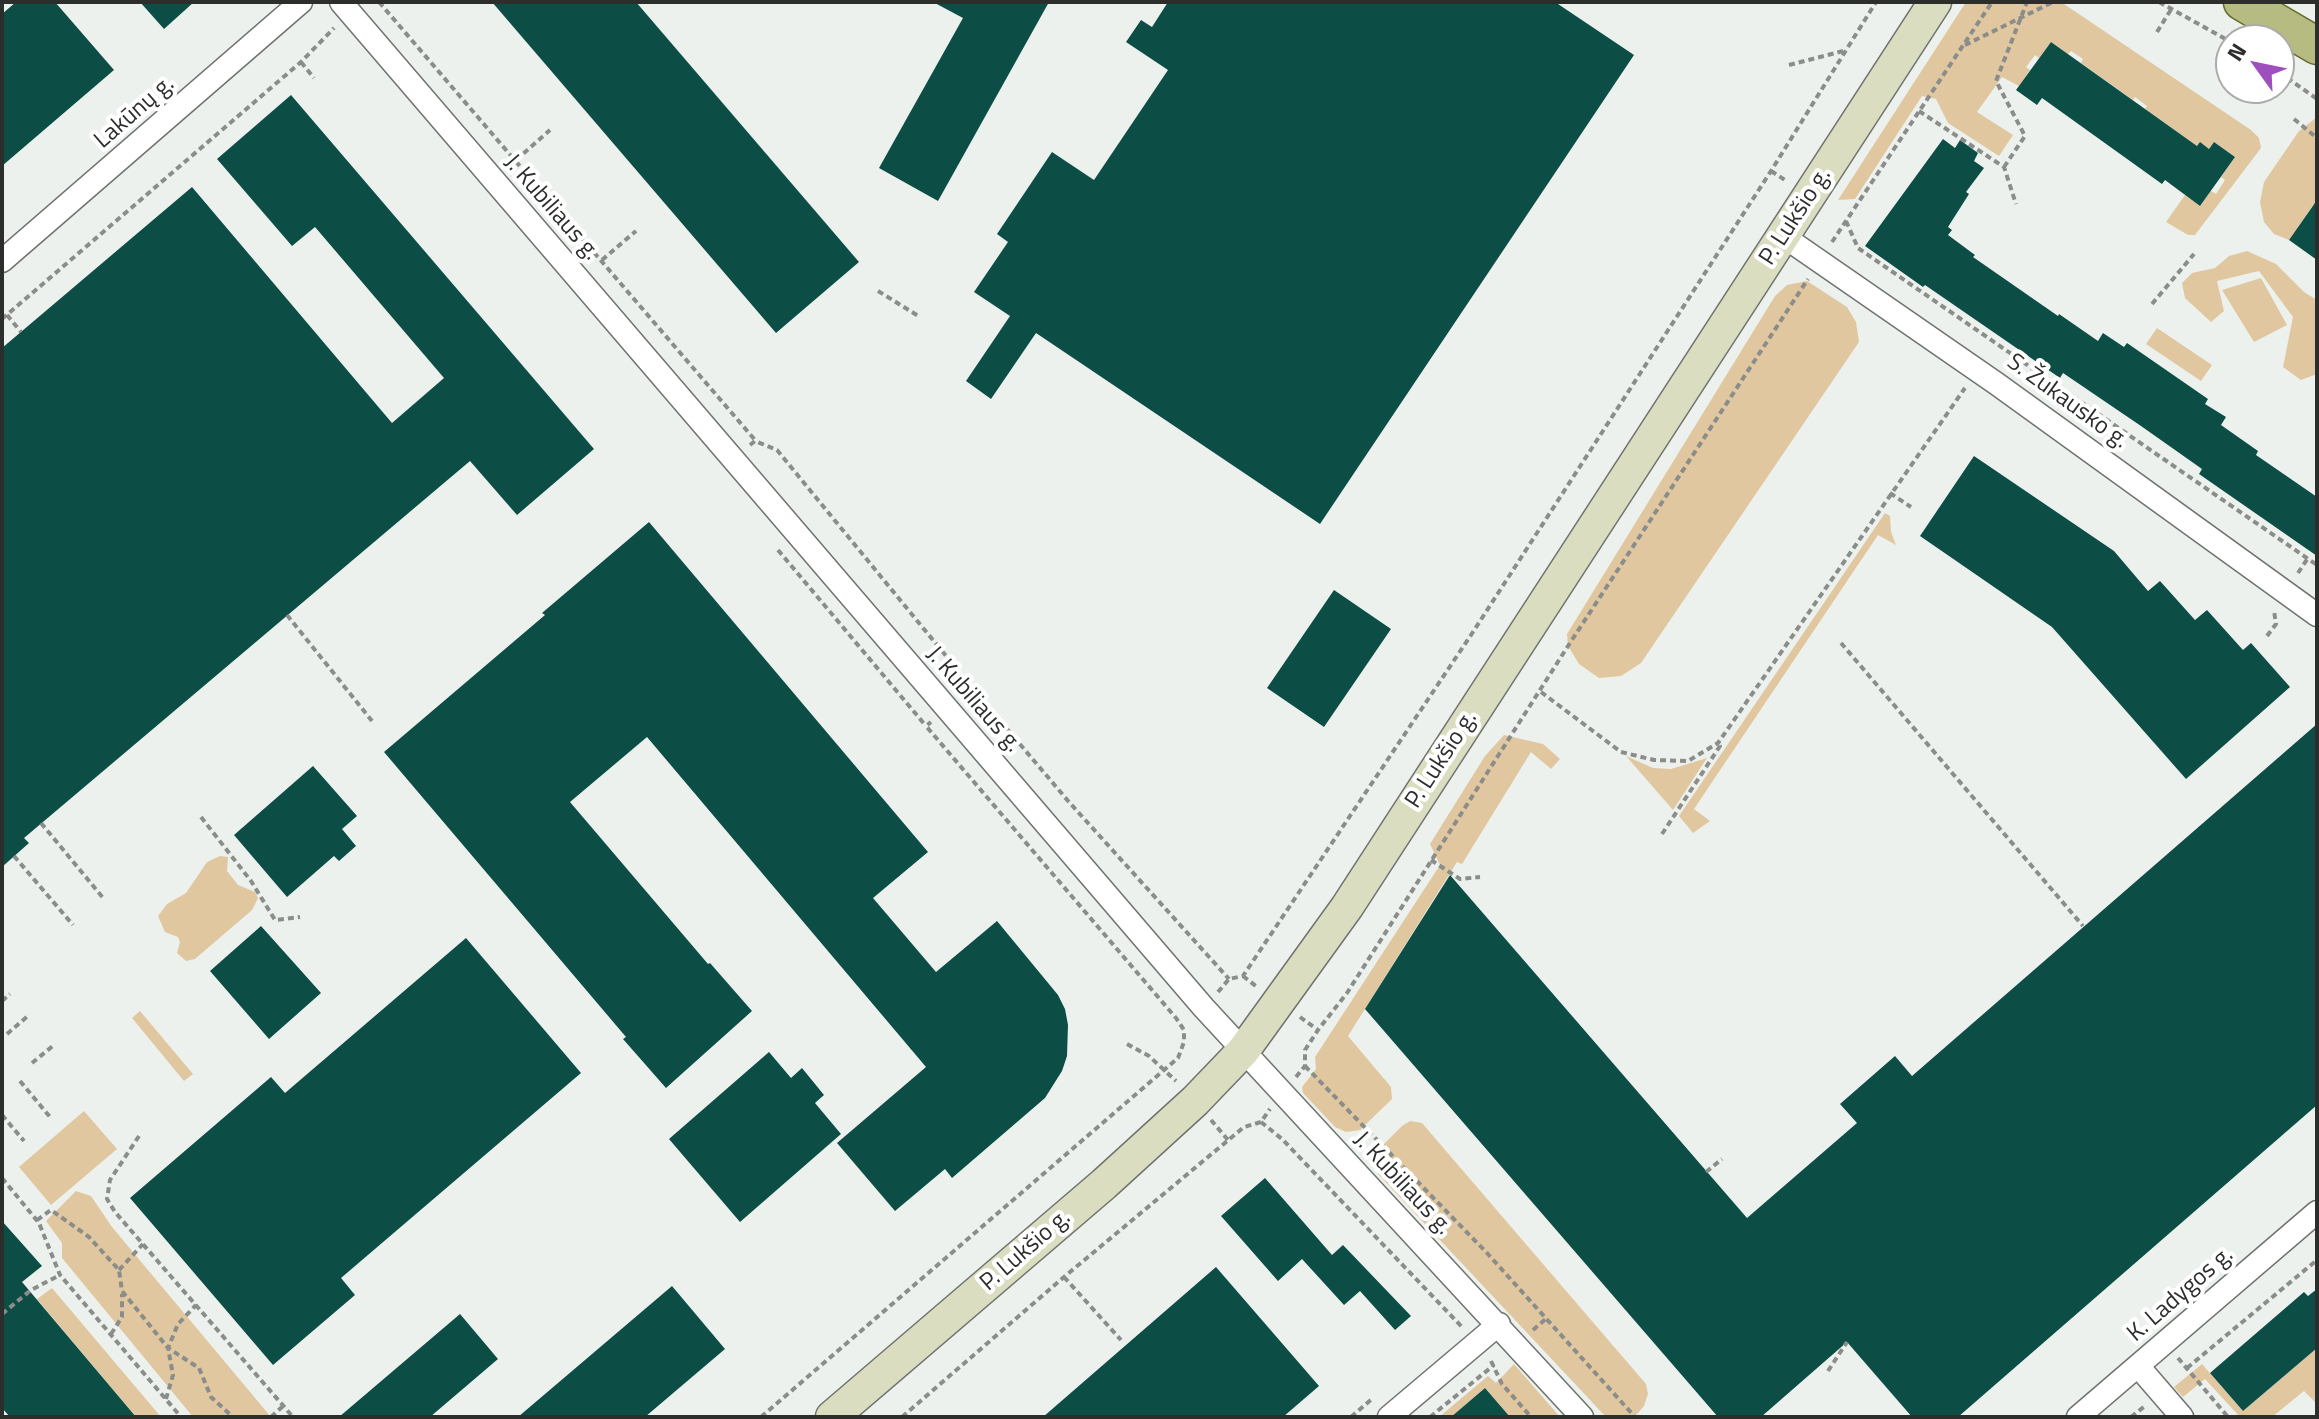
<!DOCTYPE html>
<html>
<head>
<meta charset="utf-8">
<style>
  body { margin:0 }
  #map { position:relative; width:2319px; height:1419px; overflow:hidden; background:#edf1ed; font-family:"Titillium Web",sans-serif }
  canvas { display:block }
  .frame { position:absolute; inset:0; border:4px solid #2c2e2c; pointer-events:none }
  .north { position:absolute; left:2215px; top:24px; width:80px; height:80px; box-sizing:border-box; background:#fff; border:2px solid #ababab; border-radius:50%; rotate:303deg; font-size:22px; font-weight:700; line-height:32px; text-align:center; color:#2c2e2c }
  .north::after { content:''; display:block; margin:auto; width:28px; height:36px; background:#9f4ebe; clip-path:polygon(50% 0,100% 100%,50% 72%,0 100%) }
</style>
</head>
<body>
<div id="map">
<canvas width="2319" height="1419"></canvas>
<div class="frame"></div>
<div class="north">N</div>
</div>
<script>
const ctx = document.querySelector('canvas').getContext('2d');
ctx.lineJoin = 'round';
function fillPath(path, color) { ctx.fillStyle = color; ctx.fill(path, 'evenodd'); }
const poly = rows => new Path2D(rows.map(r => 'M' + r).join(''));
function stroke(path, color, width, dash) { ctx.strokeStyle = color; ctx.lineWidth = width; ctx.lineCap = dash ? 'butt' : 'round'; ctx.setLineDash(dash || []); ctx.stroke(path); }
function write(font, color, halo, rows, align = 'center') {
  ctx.font = font + ' "Titillium Web",sans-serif'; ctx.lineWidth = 8; ctx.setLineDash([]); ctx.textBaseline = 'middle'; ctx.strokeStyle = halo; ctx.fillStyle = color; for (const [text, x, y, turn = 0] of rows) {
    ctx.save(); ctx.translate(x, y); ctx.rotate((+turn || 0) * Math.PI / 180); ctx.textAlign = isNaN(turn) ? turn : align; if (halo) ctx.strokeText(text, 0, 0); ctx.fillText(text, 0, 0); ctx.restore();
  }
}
fillPath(poly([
  [1966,2,2061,2,2251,130,2259,138,2261,148,2195,235,2188,235,2166,222,2185,195,2200,206,2211,191,2216,194,2225,180,2221,177,2235,157,2214,142,2209,149,2200,143,2197,146,2145,109,2147,106,2135,97,2133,100,2081,63,2083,59,2071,51,2068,54,2051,42,2039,58,2035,55,2026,67,2030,70,2019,86,2002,77,1977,112,2013,135,1999,156,1948,123,1936,99,1922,96,1855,199,1838,200],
  [2317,117,2317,207,2313,205,2289,240,2274,234,2264,222,2260,202,2264,182,2299,131],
  [2247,251,2276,264,2304,292,2317,300,2317,374,2301,380,2283,367,2293,317,2259,271,2217,281,2224,311,2211,322,2185,298,2182,283,2192,273,2215,268,2229,256],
  [2261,278,2287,325,2254,342,2222,290],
  [1807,281,1847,307,1856,322,1859,342,1641,663,1621,676,1599,678,1579,664,1568,646,1567,634,1775,296,1787,285],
  [2157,328,2212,365,2201,381,2146,344],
  [1885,513,1890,516,1891,532,1896,545,1878,535,1694,809,1710,821,1693,833,1679,816],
  [1504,735,1543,744,1560,759,1551,769,1531,752,1462,864,1457,862,1348,1036,1391,1087,1392,1099,1360,1130,1346,1132,1335,1127,1303,1093,1302,1087,1316,1069,1315,1057,1440,865,1430,844,1485,756],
  [1626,756,1653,768,1671,769,1707,758,1673,810],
  [220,856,228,857,227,871,238,885,255,892,258,898,252,910,195,959,186,961,177,953,180,942,178,937,165,932,158,916,167,904,186,893,207,862],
  [140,1011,193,1074,184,1081,132,1018],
  [84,1111,117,1149,51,1205,19,1167],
  [1410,1121,1422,1123,1646,1384,1648,1394,1644,1406,1638,1413,1633,1417,1606,1417,1378,1174,1379,1149,1402,1126],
  [76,1191,91,1196,112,1227,271,1417,193,1417,62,1258,62,1243,46,1221],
  [52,1288,161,1417,136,1417,37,1299],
  [2317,1348,2317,1404,2304,1391,2272,1417,2240,1417,2205,1379,2183,1397,2174,1387,2202,1364,2243,1411],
  [1514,1364,1560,1417,1510,1417,1485,1388,1451,1417,1439,1417,1488,1376,1496,1383]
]), '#e0c79f');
fillPath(poly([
  [16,2,55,2,114,70,2,166,2,14],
  [140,2,194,2,164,29],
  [492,2,636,2,859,262,776,333],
  [933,2,1049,2,938,201,879,168,963,18],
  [1168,2,1555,2,1634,55,1320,524,1036,333,991,399,966,381,1010,316,974,292,1008,242,997,234,1052,152,1094,180,1168,70,1126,42,1141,20,1152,27],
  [2051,42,2197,146,2200,142,2209,149,2214,142,2235,157,2200,206,2165,180,2162,184,2042,98,2037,105,2016,90],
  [291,95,594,449,517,515,470,461,24,838,29,843,2,867,2,348,192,187,392,423,444,378,315,227,292,246,217,159],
  [1943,139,1955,148,1960,140,1978,153,1974,161,1984,168,1966,192,1969,194,1948,227,1952,230,1948,235,1975,255,1973,257,2058,316,2059,314,2098,341,2103,333,2124,347,2127,343,2208,399,2205,404,2226,417,2221,425,2258,451,2256,455,2317,497,2317,556,2199,474,2202,469,2141,426,2063,373,2060,378,1925,285,1923,287,1865,246],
  [2317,200,2317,260,2289,240],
  [1974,456,2114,551,2148,591,2160,581,2195,620,2207,610,2243,650,2251,643,2290,687,2186,779,2052,627,1920,536],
  [649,522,928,852,873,898,936,972,997,921,1058,995,1065,1009,1068,1025,1067,1056,1062,1071,1045,1098,952,1178,945,1169,895,1211,837,1143,926,1067,647,737,570,802,708,964,710,963,752,1011,666,1088,623,1039,626,1037,384,752,545,615,542,613],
  [1334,590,1391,629,1324,727,1267,688],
  [2317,724,2317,1105,1958,1417,1912,1417,1847,1342,1761,1417,1718,1417,1365,1009,1450,875,1747,1218,1857,1123,1840,1104,1895,1056,1912,1076],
  [313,766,357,816,342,829,356,846,339,861,334,856,287,897,234,835],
  [261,926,321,993,269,1039,210,971],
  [466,938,581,1073,341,1278,355,1295,273,1365,130,1198,271,1077,285,1093],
  [769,1052,791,1078,802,1068,824,1095,815,1103,841,1134,740,1222,669,1139],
  [1265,1178,1332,1255,1343,1245,1411,1316,1395,1330,1360,1291,1344,1305,1302,1259,1278,1281,1221,1216],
  [2,1221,42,1266,22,1282,136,1417,10,1417,2,1408],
  [1216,1267,1319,1386,1283,1417,1043,1417],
  [672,1286,725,1349,645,1417,518,1417],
  [2317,1289,2317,1348,2243,1411,2210,1373,2304,1292,2308,1296],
  [460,1314,498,1359,430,1417,339,1417],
  [1485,1388,1510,1417,1451,1417]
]), '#0c4e45');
const street = poly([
  [341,2,1204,1008,1582,1417],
  [1783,236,1997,384,2317,615],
  [2,261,301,2],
  [2138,1366,2182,1417],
  [1389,1417,1499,1324],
  [2078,1417,2317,1212]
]);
const secondary = poly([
  [832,1417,1104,1184,1195,1101,1243,1051,1347,907,1935,2]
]);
const primary = poly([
  [2242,2,2317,46]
]);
stroke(street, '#6f736f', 25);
stroke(secondary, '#6f736f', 35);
stroke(primary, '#666c2e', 39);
stroke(poly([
  [379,2,755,440],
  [2159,2,2231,42],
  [2157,32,2172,8],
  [1965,45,2053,2],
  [301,62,314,78],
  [1789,65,1843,51],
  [2279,72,2317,99],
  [2261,88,2264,100],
  [1919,111,2004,167,2016,204],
  [2294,119,2317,138],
  [516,160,550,130],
  [2004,167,2025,136,1996,81,2027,2],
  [1771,171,1785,180],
  [1846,221,1858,248,2317,565],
  [1832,242,1992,2],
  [602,260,636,231],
  [878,291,920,317],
  [2152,304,2194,254],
  [7,315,21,332],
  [2,319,301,62,334,28],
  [750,445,755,441,777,450,974,690],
  [1890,493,1911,507],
  [778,550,926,726],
  [2298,573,2308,558],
  [287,615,372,721],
  [2267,636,2276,624,2274,611],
  [1841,643,2083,926],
  [1541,692,1621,752,1654,760,1688,761,1718,743,1965,388],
  [967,696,974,690,1069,802,1229,979],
  [201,817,251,881,275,920,300,917],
  [41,823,104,899],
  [1662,834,1720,746,1718,743],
  [14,856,73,925],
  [1431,860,1460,879,1480,877],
  [1243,976,1257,987],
  [1218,992,1229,979,1243,976,1471,635,1771,171,1876,2],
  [2,1001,10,994],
  [1300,1017,1318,1030],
  [7,1034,29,1015],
  [1127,1044,1149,1056,1176,1081],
  [32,1063,54,1045],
  [1305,1066,1487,1253,1635,1417],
  [1296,1077,1305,1066,1305,1050,1318,1030,1347,993,1568,646,1808,279],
  [20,1081,50,1117],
  [2,1115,24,1141],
  [1211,1120,1228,1140],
  [1261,1122,1282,1139,1462,1327],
  [139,1136,110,1180,107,1199,115,1212,293,1417],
  [1706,1172,1722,1159],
  [2,1178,39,1223,60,1275,181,1417],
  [37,1220,51,1210,89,1237,119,1270,122,1291,168,1348,199,1368,211,1397,233,1417],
  [119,1270,143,1244],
  [1064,1277,1121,1340],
  [2,1314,31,1290,60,1275],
  [1533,1330,1547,1318],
  [111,1334,122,1317,122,1294],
  [2178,1358,2228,1417],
  [1491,1361,1502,1384,1531,1417],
  [2187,1368,2317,1260],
  [1828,1371,1847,1342],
  [166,1399,173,1375,168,1348,178,1324,196,1305],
  [271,1417,283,1406],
  [761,1417,1178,1058,1184,1042,1184,1030,1176,1018,926,726,931,722],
  [902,1417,1064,1277,1244,1127,1261,1122,1270,1109],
  [1351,1417,1373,1398],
  [1430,1417,1494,1365],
  [2131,1417,2145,1406]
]), '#8a8d8a', 4, [6, 4]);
stroke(street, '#fff', 22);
stroke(secondary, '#dbddc1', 32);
stroke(primary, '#b6bb82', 36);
write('24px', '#2c2e2c', '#fff', [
  ["Lakūnų g.",135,113,-41],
  ["J. Kubiliaus g.",551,208,49],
  ["P. Lukšio g.",1796,217,-57],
  ["S. Žukausko g.",2067,402,36],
  ["J. Kubiliaus g.",973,700,49],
  ["P. Lukšio g.",1442,760,-57],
  ["J. Kubiliaus g.",1402,1184,47],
  ["P. Lukšio g.",1026,1251,-41],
  ["K. Ladygos g.",2181,1295,-41]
]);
</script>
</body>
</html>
